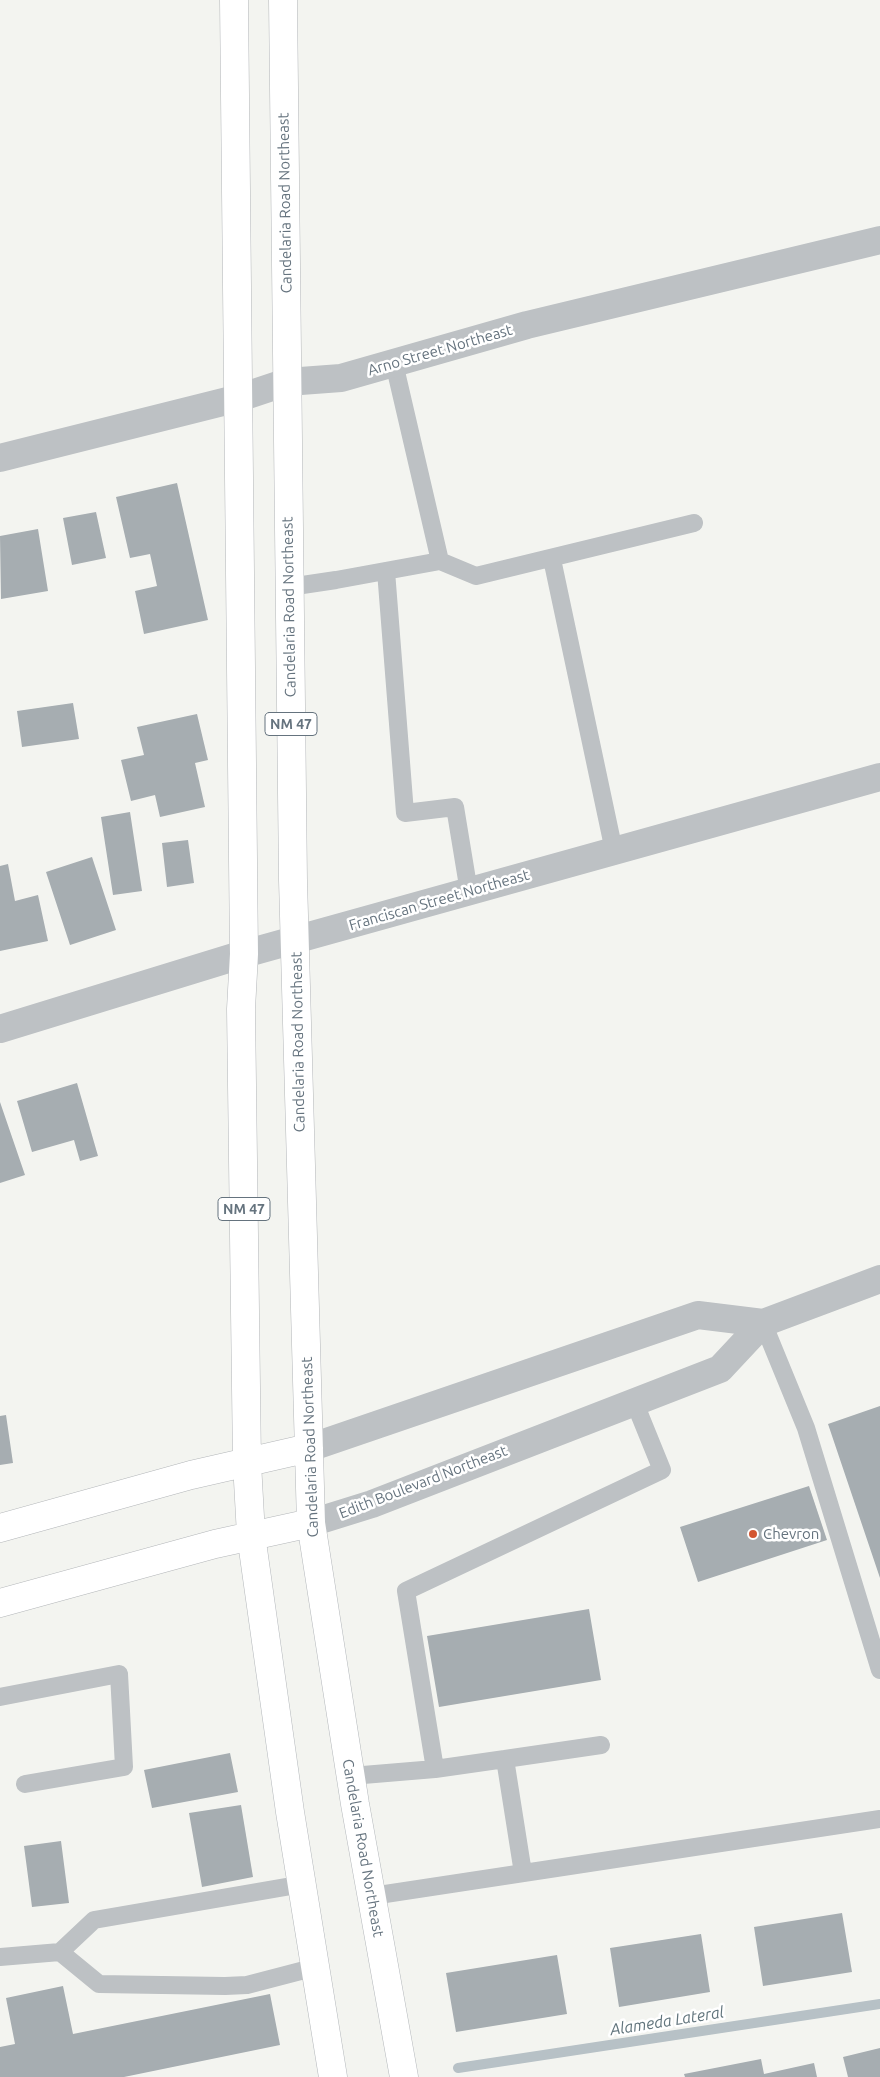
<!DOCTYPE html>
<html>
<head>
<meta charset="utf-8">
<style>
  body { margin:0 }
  canvas { display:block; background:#f3f4f0 }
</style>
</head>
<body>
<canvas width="880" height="2077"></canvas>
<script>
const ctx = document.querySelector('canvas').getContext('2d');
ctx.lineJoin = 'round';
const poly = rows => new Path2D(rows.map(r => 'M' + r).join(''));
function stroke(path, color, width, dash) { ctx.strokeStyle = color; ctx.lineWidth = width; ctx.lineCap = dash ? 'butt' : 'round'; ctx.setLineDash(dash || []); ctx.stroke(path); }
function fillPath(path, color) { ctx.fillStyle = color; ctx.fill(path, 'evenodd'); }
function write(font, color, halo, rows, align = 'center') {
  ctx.font = font + ' Ubuntu,sans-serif'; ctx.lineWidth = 5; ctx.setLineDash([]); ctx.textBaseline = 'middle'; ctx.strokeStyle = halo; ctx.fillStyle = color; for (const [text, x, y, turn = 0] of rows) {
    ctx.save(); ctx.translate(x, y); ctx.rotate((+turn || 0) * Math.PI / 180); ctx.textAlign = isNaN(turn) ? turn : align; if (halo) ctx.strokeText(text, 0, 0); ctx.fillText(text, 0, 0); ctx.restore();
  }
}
stroke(poly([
  [458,2068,880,2004]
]), '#b7c1c6', 10);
fillPath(poly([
  [177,483,208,620,144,634,135,591,157,586,150,554,130,558,116,497],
  [96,512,106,558,72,565,63,518],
  [38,529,48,591,1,599,0,536],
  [73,703,79,739,22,747,17,711],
  [197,714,208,760,195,763,205,807,160,817,155,795,131,801,121,760,144,755,137,727],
  [130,812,142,891,113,895,101,817],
  [188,840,194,883,167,887,162,843],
  [92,857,116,930,70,945,46,872],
  [8,864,15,901,38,895,48,941,0,951,0,866],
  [77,1083,98,1156,80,1161,74,1140,32,1152,17,1101],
  [0,1102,25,1175,0,1183],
  [880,1406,880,1578,828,1424],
  [6,1415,13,1463,0,1465,0,1416],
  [809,1486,827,1540,698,1582,680,1527],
  [589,1609,601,1680,439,1707,427,1636],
  [230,1753,238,1792,152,1808,144,1770],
  [241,1805,253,1877,202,1887,189,1813],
  [61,1841,69,1903,32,1907,24,1846],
  [842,1913,852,1972,763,1986,754,1927],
  [701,1934,710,1992,619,2007,610,1948],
  [557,1955,567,2014,456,2032,446,1973],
  [63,1986,73,2034,270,1994,280,2045,124,2077,0,2077,0,2047,15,2044,6,1998],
  [880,2048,880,2077,848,2077,843,2057],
  [761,2059,764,2074,814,2063,817,2077,685,2077,684,2074]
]), '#a6adb1');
const secondary = poly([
  [311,1523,355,1804,404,2077],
  [251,1535,290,1812,333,2077]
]);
const primary = poly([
  [234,0,244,954,241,1009,247,1463,251,1535],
  [0,1528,191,1475,309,1448],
  [0,1603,215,1544,311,1523,293,880,283,0]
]);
stroke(secondary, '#b2b6ba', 29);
stroke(primary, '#b3b6b9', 29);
stroke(poly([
  [552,559,614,851],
  [440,561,476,576,694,523],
  [386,571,405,813,455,807,469,892],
  [289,587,336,580,440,561,394,363],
  [763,1323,806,1428,880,1670],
  [0,1697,119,1674,124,1767,25,1784],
  [505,1759,601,1745],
  [435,1769,505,1759,523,1873],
  [351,1776,435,1769,406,1591,662,1470,634,1401],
  [372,1896,880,1819],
  [60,1952,99,1984,225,1986,247,1985,316,1967],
  [0,1957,60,1952,94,1920,303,1884]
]), '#bdc1c4', 18);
stroke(poly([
  [0,458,239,398,287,382,341,378,527,325,880,240],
  [0,1029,244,954,880,777]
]), '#bdc1c4', 28);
stroke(poly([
  [309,1448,698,1315,763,1323],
  [311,1523,372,1504,720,1369,763,1323,880,1279]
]), '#bdc1c4', 28);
stroke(secondary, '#fff', 28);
stroke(primary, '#fff', 28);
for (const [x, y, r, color] of [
  [753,1534,5,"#d35631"]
]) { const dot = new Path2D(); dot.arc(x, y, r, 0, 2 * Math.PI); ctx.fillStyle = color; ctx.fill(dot); stroke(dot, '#fff', 2); }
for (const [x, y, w] of [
  [291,724,52],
  [244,1209,52]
]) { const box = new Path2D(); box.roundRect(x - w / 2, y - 11.5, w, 23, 4); ctx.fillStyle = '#fff'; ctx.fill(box); stroke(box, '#65737e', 1); }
write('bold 14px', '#65737e', null, [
  ["NM 47",291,724],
  ["NM 47",244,1209]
]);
write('15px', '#65737e', '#fff', [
  ["Candelaria Road Northeast",285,203,-91],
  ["Arno Street Northeast",440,350,-16],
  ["Candelaria Road Northeast",289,607,-91],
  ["Franciscan Street Northeast",439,900,-16],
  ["Candelaria Road Northeast",298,1042,-91],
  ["Candelaria Road Northeast",310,1447,-92],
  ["Edith Boulevard Northeast",423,1482,-21],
  ["Candelaria Road Northeast",363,1848,80]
]);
write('15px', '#65737e', '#fff', [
  ["Chevron",763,1534]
], 'left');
write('italic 16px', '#61747c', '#fff', [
  ["Alameda Lateral",667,2021,-9]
]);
</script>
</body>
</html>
